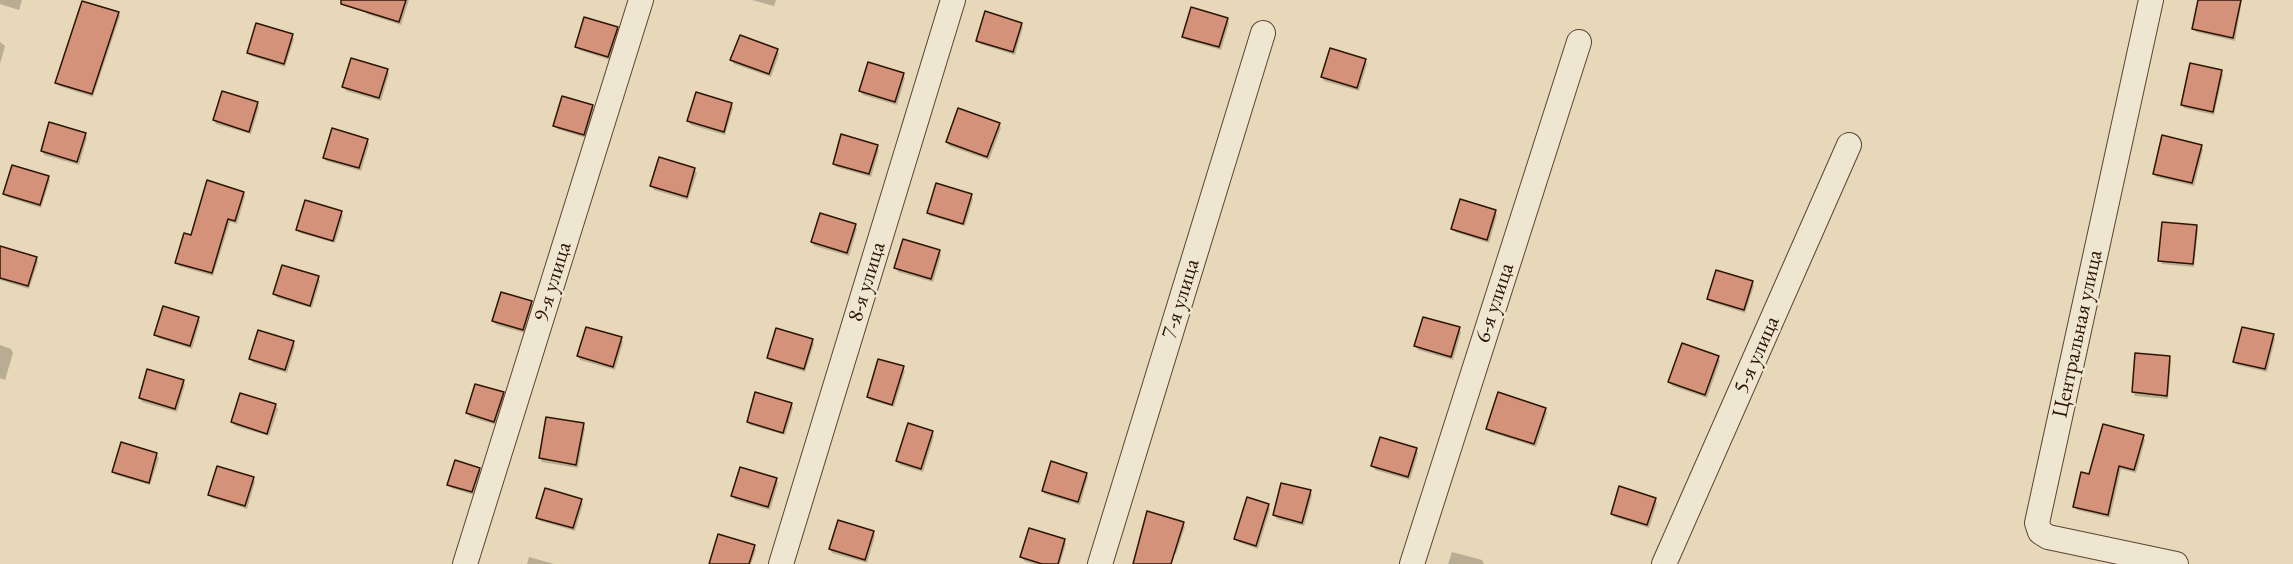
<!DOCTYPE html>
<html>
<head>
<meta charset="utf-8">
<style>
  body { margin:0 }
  canvas { display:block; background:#e6d8b8 }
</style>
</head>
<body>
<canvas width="2293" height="564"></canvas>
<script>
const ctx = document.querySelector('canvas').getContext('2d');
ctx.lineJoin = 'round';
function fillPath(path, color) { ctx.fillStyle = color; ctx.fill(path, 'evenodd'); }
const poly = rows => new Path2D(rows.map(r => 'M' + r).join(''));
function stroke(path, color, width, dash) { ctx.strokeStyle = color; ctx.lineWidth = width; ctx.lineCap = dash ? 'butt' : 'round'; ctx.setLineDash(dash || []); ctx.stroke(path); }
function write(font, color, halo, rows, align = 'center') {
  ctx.font = font + ' "EB Garamond",serif'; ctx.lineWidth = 5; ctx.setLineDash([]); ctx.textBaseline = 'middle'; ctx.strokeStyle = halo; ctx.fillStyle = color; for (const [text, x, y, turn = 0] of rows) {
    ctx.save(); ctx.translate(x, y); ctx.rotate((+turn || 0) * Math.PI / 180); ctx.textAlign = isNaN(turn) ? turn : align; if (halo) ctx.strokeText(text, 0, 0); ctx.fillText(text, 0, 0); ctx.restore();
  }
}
fillPath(poly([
  [0,0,22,0,19,10,0,4],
  [368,0,409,0,401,25,367,14,365,11],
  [752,0,776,0,774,6],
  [2200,0,2242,0,2235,41,2196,32,2194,29],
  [118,13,120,16,93,97,59,86,57,83],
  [1227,19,1229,23,1221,50,1186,40,1184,36],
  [1021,24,1023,27,1015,55,980,44,978,41],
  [617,29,619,32,610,60,579,50,577,46],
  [292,36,294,39,285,67,251,56,249,52],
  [0,42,5,46,0,64],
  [777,51,779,54,771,77,734,64,732,60],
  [1365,60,1367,64,1359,91,1324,81,1322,77],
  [387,70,389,74,381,101,346,91,344,87],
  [2221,71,2223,75,2214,115,2184,108,2182,104],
  [903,74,905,78,897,105,863,95,860,91],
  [257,103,259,107,251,134,216,124,214,120],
  [731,104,733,108,725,135,691,125,688,121],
  [592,107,594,110,586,138,557,129,555,125],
  [999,124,1001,128,989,160,949,146,947,142],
  [85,134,87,138,79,165,44,155,42,151],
  [367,140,369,144,361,171,326,161,324,157],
  [2201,146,2203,150,2194,186,2156,177,2154,173],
  [877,147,879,150,871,177,836,167,834,164],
  [694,169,697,173,688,200,654,190,652,186],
  [48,177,50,180,41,208,7,197,5,194],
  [243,193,245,196,237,224,230,222,213,276,179,266,177,262,192,237],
  [971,196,973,199,965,226,930,216,928,213],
  [341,212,343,216,335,243,300,233,298,229],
  [1495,212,1497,215,1489,243,1455,232,1452,229],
  [855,225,857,229,849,256,814,246,812,242],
  [2196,226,2198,230,2194,267,2162,264,2160,260],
  [0,250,36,258,38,262,29,289,0,280],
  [939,251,941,255,933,282,898,272,896,268],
  [318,277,320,281,312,308,277,298,275,294],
  [1752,282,1754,286,1745,313,1711,302,1709,299],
  [531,302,533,306,525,333,496,325,494,321],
  [198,318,200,321,192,349,158,338,156,335],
  [1459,329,1461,332,1453,360,1418,350,1416,346],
  [2273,335,2275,339,2267,372,2237,365,2235,362],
  [621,339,623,342,615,370,580,360,578,356],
  [812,341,814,344,805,372,771,361,769,357],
  [293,342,295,346,287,373,253,363,250,359],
  [0,345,11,349,13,353,5,380,0,378],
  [1718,358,1720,361,1707,398,1672,386,1670,382],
  [2169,358,2171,361,2168,399,2135,396,2133,392],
  [903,368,905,371,894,407,870,400,868,396],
  [183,381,185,385,177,412,142,402,140,398],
  [503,394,505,397,496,425,470,417,468,413],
  [791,404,793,408,785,435,750,425,748,422],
  [275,405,278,409,269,436,235,426,232,422],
  [1545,409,1547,413,1536,447,1490,432,1488,429],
  [583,425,585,428,578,468,542,462,540,458],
  [932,432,934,436,923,472,900,465,897,461],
  [2143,437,2145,440,2136,473,2121,469,2110,518,2077,510,2075,506,2090,476],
  [1416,449,1418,453,1410,480,1375,470,1373,466],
  [156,455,159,458,150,485,116,475,114,472],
  [479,469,481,473,474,495,451,488,449,485],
  [1086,474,1088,477,1080,505,1045,494,1043,491],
  [253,478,255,482,247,509,212,498,210,495],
  [776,479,778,483,770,510,735,500,733,496],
  [1310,491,1312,495,1304,526,1277,519,1274,515],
  [581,500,583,504,575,531,540,521,538,517],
  [1655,500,1657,503,1649,528,1614,517,1612,513],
  [1268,505,1270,509,1258,549,1238,542,1236,538],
  [1183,523,1185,527,1176,554,1169,552,1166,564,1134,564],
  [873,532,875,536,867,563,832,553,830,549],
  [1064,540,1066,544,1060,564,1034,564,1024,561,1022,557],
  [754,546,756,550,751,564,711,564],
  [1452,552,1482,560,1484,564,1448,564],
  [529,557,554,564,527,564]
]), '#0003');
const building = poly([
  [341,0,406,0,399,22,341,4,341,0],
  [2198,0,2241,0,2233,38,2192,29,2198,0],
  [82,1,119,12,92,94,55,83,82,1],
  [1191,7,1228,18,1219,47,1182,37,1191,7],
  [985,11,1022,23,1013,52,976,41,985,11],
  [584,17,618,27,608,57,575,47,584,17],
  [256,23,293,34,284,64,247,53,256,23],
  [740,35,778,49,769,74,730,60,740,35],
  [1330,48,1366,59,1357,88,1321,77,1330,48],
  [351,58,388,69,379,98,342,87,351,58],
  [868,62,904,73,895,102,859,91,868,62],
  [2190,63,2222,70,2213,112,2181,105,2190,63],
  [222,91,258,102,249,132,213,120,222,91],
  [696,92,732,103,724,132,687,121,696,92],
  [562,96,593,105,584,135,553,126,562,96],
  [958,108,1000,123,987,157,946,142,958,108],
  [49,122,86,133,77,162,41,151,49,122],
  [332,128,368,139,359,168,323,158,332,128],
  [841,134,878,145,869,174,833,164,841,134],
  [2162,135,2202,145,2192,183,2153,174,2162,135],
  [659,157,695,168,687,197,650,186,659,157],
  [12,165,49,176,40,205,3,194,12,165],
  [207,180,244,192,235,221,228,219,212,273,175,263,184,233,191,235,207,180],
  [936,183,972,194,963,224,927,213,936,183],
  [1460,199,1496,210,1487,240,1451,229,1460,199],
  [305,200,342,211,333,241,296,230,305,200],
  [820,213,856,224,847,253,811,242,820,213],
  [2162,222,2197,225,2193,264,2158,261,2162,222],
  [903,239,940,250,931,279,894,268,903,239],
  [0,246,37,257,28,286,0,278,0,246],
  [282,265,319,276,310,306,273,294,282,265],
  [1716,270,1753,281,1744,310,1707,299,1716,270],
  [501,292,532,301,523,330,492,321,501,292],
  [163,306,199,317,190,346,154,335,163,306],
  [1423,317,1460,327,1451,357,1414,346,1423,317],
  [586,327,622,337,613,367,577,356,586,327],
  [2242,327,2274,334,2265,369,2233,362,2242,327],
  [776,328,813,339,804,369,767,358,776,328],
  [258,330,294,341,285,370,249,359,258,330],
  [1682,343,1719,356,1705,395,1668,382,1682,343],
  [2135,353,2170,356,2167,396,2132,392,2135,353],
  [878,359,904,366,892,405,867,397,878,359],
  [147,369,184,380,175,409,139,398,147,369],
  [475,384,504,392,494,422,466,413,475,384],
  [755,392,792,403,783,433,747,422,755,392],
  [1498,392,1546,408,1534,444,1486,429,1498,392],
  [240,393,276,404,267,434,231,422,240,393],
  [546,417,584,423,576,465,539,458,546,417],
  [908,423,933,431,921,469,896,461,908,423],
  [2103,424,2144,435,2134,470,2119,466,2108,515,2073,507,2081,472,2089,474,2103,424],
  [1380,437,1417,448,1408,477,1371,466,1380,437],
  [121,442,157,453,149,483,112,472,121,442],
  [455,460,480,468,472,492,447,485,455,460],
  [1051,461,1087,473,1078,502,1042,491,1051,461],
  [217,466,254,477,245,506,208,495,217,466],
  [740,467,777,478,768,507,731,496,740,467],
  [1281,483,1311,490,1302,523,1273,515,1281,483],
  [1619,486,1656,498,1647,525,1611,514,1619,486],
  [545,488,582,499,573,528,536,518,545,488],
  [1247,497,1269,504,1256,546,1234,539,1247,497],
  [1147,511,1184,522,1171,564,1133,564,1147,511],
  [838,520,874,531,865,560,829,549,838,520],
  [1029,528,1065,539,1058,564,1042,564,1020,557,1029,528],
  [718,534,755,545,749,564,709,564,718,534]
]);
fillPath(building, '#d39279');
stroke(building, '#2d1403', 1.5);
const street = poly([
  [2151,0,2037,523,2040,532,2048,537,2176,564],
  [465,564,641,0],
  [781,564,953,0],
  [1100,564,1263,33],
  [1412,564,1579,42],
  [1664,564,1849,145]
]);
stroke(street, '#5b4530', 26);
stroke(street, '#efe6d1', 24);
write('22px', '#2d1403', '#efe6d1', [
  ["9-я улица",553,282,-73],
  ["8-я улица",867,282,-73],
  ["7-я улица",1181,299,-73],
  ["6-я улица",1495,303,-72],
  ["Центральная улица",2078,334,-78],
  ["5-я улица",1757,355,-66]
]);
</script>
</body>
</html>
